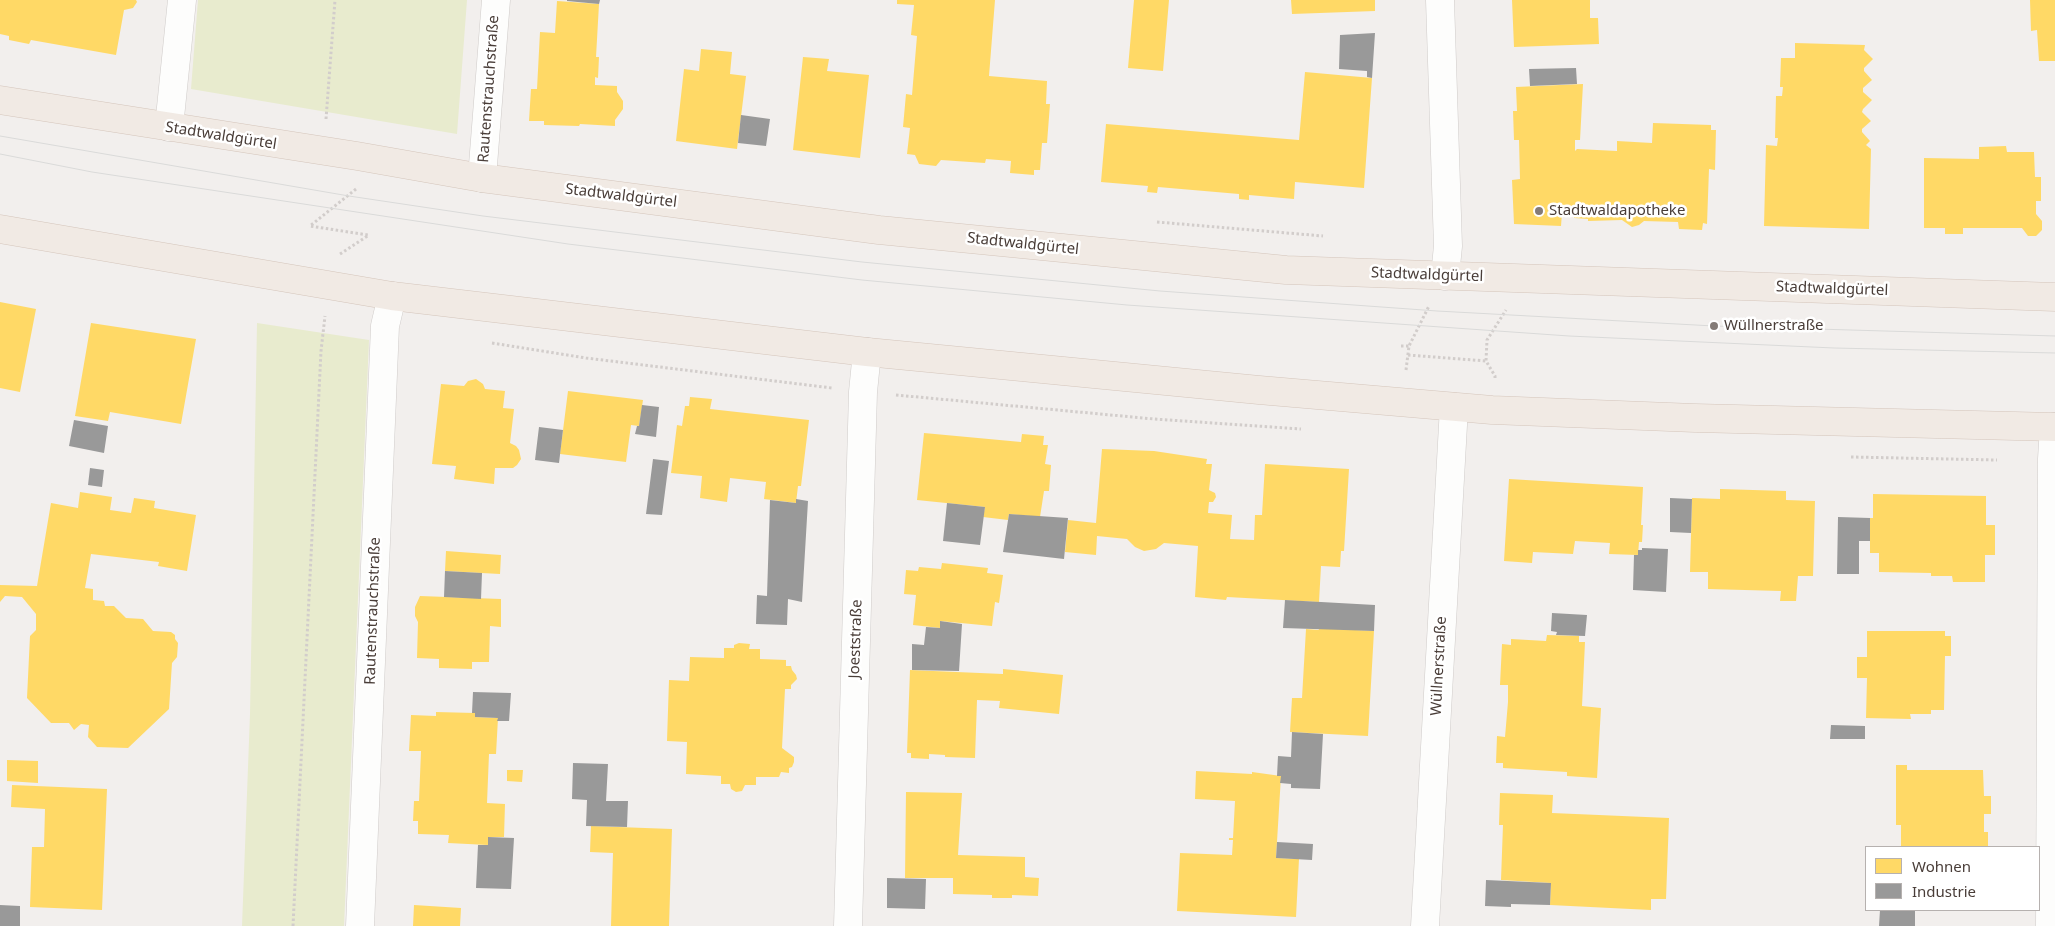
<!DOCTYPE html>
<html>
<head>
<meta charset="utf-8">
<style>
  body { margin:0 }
  #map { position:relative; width:2055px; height:926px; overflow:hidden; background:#f2efed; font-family:"Noto Sans",sans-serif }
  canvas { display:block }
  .legend { position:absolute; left:1865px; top:846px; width:175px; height:65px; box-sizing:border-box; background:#fff; border:1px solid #b6b1af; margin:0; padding:6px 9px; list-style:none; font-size:15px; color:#493d38 }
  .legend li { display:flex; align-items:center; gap:10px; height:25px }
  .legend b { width:25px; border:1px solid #b6b1af }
</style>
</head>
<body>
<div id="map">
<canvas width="2055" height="926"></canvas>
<ul class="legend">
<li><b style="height:14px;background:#ffd966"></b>Wohnen</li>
<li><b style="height:14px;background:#999"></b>Industrie</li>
</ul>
</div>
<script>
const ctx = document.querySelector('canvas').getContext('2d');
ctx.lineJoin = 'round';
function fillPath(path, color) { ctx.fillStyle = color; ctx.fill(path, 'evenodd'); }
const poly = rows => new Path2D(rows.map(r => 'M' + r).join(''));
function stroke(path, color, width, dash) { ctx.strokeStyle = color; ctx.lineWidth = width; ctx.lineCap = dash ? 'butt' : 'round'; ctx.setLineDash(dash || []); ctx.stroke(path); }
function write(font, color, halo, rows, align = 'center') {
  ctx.font = font + ' "Noto Sans",sans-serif'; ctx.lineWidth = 5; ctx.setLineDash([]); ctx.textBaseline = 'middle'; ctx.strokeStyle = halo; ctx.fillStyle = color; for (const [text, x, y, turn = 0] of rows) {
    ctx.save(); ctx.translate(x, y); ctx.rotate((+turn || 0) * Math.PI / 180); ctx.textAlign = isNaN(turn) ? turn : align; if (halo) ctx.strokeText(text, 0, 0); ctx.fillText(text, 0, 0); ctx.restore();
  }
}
fillPath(poly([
  [198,0,467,0,457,134,191,89],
  [257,323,369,340,344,926,242,926,250,714]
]), '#e8ebce');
fillPath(poly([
  [0,0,136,0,137,2,133,8,124,10,116,55,31,40,29,44,9,40,9,36,0,34],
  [897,0,995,0,989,76,1047,81,1046,104,1050,104,1047,143,1042,143,1040,170,1034,170,1034,175,1010,173,1011,161,986,159,985,163,941,160,936,166,919,164,915,155,907,154,910,128,903,127,906,94,912,95,917,36,911,35,914,5,897,4],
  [1134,0,1169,0,1163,71,1128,68],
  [1291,0,1375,0,1375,11,1292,14],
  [1512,0,1590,0,1590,18,1598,18,1599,44,1514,47],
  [2030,0,2055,0,2055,61,2039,61,2037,30,2031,31],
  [557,1,599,4,596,57,599,57,598,78,595,77,595,85,617,86,617,92,623,101,623,109,615,120,615,126,580,124,579,126,544,125,544,121,529,121,531,89,537,89,540,32,555,33],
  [1795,43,1865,45,1864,50,1873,59,1864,68,1864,71,1872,80,1863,88,1863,92,1872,100,1863,109,1862,112,1871,121,1862,129,1862,132,1870,141,1866,145,1871,149,1869,229,1764,226,1766,145,1777,146,1778,138,1775,138,1776,96,1782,96,1783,87,1780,87,1781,58,1795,58],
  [701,49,732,52,730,74,746,76,737,149,676,141,684,69,699,71],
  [803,57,829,59,827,71,869,75,860,158,793,150],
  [1305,72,1372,78,1364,188,1295,182,1294,199,1249,195,1249,200,1239,199,1239,194,1158,187,1157,193,1147,192,1148,186,1101,182,1106,124,1299,140],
  [1583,84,1580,140,1575,140,1575,151,1577,149,1617,151,1617,141,1652,143,1653,123,1711,125,1711,130,1716,130,1715,170,1709,169,1707,224,1703,223,1702,230,1679,229,1678,222,1644,221,1639,225,1632,227,1622,220,1588,221,1588,219,1574,218,1574,213,1562,213,1561,226,1514,224,1512,180,1520,179,1519,140,1514,140,1513,111,1517,111,1516,87],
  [2006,146,2007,152,2034,152,2035,177,2041,177,2041,201,2036,201,2036,214,2042,221,2042,230,2036,236,2028,236,2022,228,1963,228,1963,234,1945,234,1945,228,1924,228,1924,158,1979,159,1979,147],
  [0,302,36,309,20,392,0,388],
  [91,323,196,339,181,424,110,412,108,421,75,416],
  [476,379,483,384,485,389,505,391,503,408,514,409,510,443,516,446,519,450,521,459,517,465,513,468,495,468,494,484,454,479,456,466,432,464,441,384,464,386,468,381],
  [568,391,643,400,639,426,631,425,626,462,560,454],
  [690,397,712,399,710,409,809,420,801,486,798,486,796,503,764,499,766,482,730,478,727,502,700,498,702,476,671,473,677,425,682,426,685,406,689,406],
  [924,433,1021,442,1022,434,1044,436,1043,445,1048,445,1045,464,1051,465,1049,491,1044,491,1040,517,1009,514,1008,520,983,517,985,507,917,500],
  [1102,449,1154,451,1207,459,1206,464,1212,464,1209,490,1215,493,1216,497,1213,502,1209,502,1208,513,1232,515,1230,539,1254,540,1255,515,1262,515,1265,464,1349,469,1344,551,1341,551,1340,567,1321,566,1319,602,1227,597,1226,600,1195,597,1198,546,1164,543,1156,549,1144,551,1135,547,1127,539,1097,536,1096,555,1065,552,1068,520,1096,523],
  [1509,479,1643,487,1641,525,1643,525,1642,542,1639,542,1638,555,1609,554,1610,543,1575,541,1573,554,1533,552,1532,563,1504,561],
  [1720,489,1786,491,1786,500,1815,501,1813,576,1798,576,1796,601,1780,601,1781,591,1708,589,1708,572,1690,572,1692,498,1720,499],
  [80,492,112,497,110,510,131,513,134,498,155,501,154,508,196,515,187,571,158,566,159,562,91,554,85,588,93,589,93,600,104,601,105,606,114,606,126,618,143,619,153,631,171,632,175,635,175,639,178,643,177,657,172,663,169,709,128,748,97,747,88,737,89,725,81,724,74,730,69,723,51,723,27,698,30,636,36,630,36,614,22,597,5,596,0,602,0,585,37,586,51,503,78,508],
  [1873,494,1986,496,1986,525,1995,525,1995,555,1985,555,1985,582,1953,582,1952,576,1931,576,1931,573,1879,572,1879,553,1870,553,1870,518,1873,518],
  [446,551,501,555,500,574,445,571],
  [942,563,988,568,987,573,1003,575,999,603,995,602,992,626,940,621,940,628,913,625,916,595,904,594,906,570,918,571,919,567,941,569],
  [420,596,501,599,501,627,490,626,489,662,472,662,472,669,439,668,439,659,417,658,418,622,415,616,415,607],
  [1318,628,1374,631,1368,736,1290,732,1292,698,1302,698,1306,629,1319,630],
  [1867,631,1945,631,1945,636,1951,636,1951,656,1945,656,1944,710,1931,710,1931,714,1910,714,1911,719,1866,718,1867,678,1857,678,1857,657,1867,657],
  [1547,635,1579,636,1579,642,1585,642,1582,706,1601,708,1597,778,1567,776,1567,772,1503,768,1503,763,1496,763,1497,736,1505,737,1508,702,1508,685,1500,685,1502,644,1511,645,1511,639,1546,641],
  [739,643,750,644,749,649,760,649,760,659,786,660,786,666,791,666,792,670,796,675,797,679,791,685,791,689,785,689,782,748,794,757,794,762,792,767,789,768,789,773,781,772,779,777,756,777,756,785,745,785,742,791,736,792,731,789,730,784,721,784,721,776,686,774,687,742,667,741,669,680,689,681,690,657,724,658,724,648,734,648,734,645],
  [1003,669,1063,675,1059,714,999,708,1000,701,977,700,975,758,945,757,945,755,929,754,929,759,911,758,911,753,907,753,910,670,1003,674],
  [436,712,475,713,475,717,498,718,496,754,489,754,487,803,505,804,504,837,488,837,488,845,448,843,449,835,418,834,418,821,413,821,414,801,419,801,421,751,409,751,411,715,436,716],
  [7,760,38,761,38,783,7,781],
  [1896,765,1907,765,1907,770,1983,770,1984,796,1991,796,1991,814,1984,814,1984,832,1988,832,1988,847,1901,847,1901,825,1896,825],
  [507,770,523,770,522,782,507,781],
  [1196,771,1252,774,1252,772,1281,776,1276,858,1299,859,1296,917,1177,911,1180,853,1232,855,1233,840,1229,840,1229,838,1233,838,1235,801,1195,799],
  [12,785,107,789,102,910,30,907,32,847,44,847,45,809,11,807],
  [906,792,962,793,958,855,1025,857,1025,877,1039,878,1038,896,1012,895,1012,898,992,898,992,895,953,894,953,878,905,878],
  [1500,793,1553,795,1552,813,1669,818,1666,899,1651,899,1651,910,1550,905,1551,883,1501,880,1503,825,1499,825],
  [591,826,672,829,669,926,611,926,613,853,590,852],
  [414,905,461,908,460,926,413,926]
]), '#ffd966');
fillPath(poly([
  [567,0,600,0,599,4,567,1],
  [1375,33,1372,78,1367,77,1367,71,1339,69,1340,35],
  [1576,68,1577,84,1530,86,1529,69],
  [741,115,770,119,766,146,738,143],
  [642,405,659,407,656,437,635,434,637,426,639,426],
  [74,420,108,426,104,453,69,446],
  [539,427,563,430,559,463,535,460],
  [653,459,669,461,662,515,646,514],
  [90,468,104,470,102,487,88,485],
  [1670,498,1692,499,1691,533,1670,532],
  [796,499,808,501,802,602,788,599,787,625,756,624,757,595,767,596,770,500,796,503],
  [947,503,985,507,980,545,943,541],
  [1009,514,1068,518,1064,559,1003,552],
  [1838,517,1870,518,1870,541,1859,541,1859,574,1837,574],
  [1642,548,1668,549,1666,592,1633,590,1634,555,1638,555,1638,550,1642,550],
  [445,571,482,573,481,599,444,597],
  [1285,600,1375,605,1374,631,1283,628],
  [1552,613,1587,615,1585,636,1556,635,1557,632,1551,631],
  [940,621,962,624,959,671,912,670,912,644,924,645,926,627,940,628],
  [473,692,511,693,509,721,497,721,498,718,475,717,475,713,472,713],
  [1831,725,1865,726,1865,739,1830,739],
  [1292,732,1323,734,1320,789,1291,788,1291,784,1280,783,1281,776,1277,776,1278,756,1291,757],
  [573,763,608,764,606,801,628,801,627,827,586,826,587,800,572,799],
  [488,837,514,838,511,889,476,888,478,845,488,845],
  [1277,842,1313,844,1312,860,1276,858],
  [887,878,926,879,925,909,887,908],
  [1486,880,1551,883,1550,905,1511,904,1511,907,1485,906],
  [0,905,20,906,20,926,0,926],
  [1880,910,1915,910,1915,926,1879,926]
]), '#999');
const minor = poly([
  [1440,0,1448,246,1445,276],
  [169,127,182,0],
  [482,178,496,0],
  [360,926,385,326,392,296],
  [848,926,863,392,867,352],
  [1425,926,1454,407],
  [2050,926,2052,459,2054,427]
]);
const major = poly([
  [0,100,357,156,482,178,879,230,1286,270,2055,297],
  [0,229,392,296,867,352,1259,390,1492,410,1695,418,2055,427]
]);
stroke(minor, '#cfcbc9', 29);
stroke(major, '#d4c5bb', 29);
stroke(poly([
  [326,119,335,0],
  [356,189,310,226,368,235],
  [1157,222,1323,236],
  [340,254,369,235],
  [492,343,586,358,832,388],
  [1401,346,1409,346],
  [1408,355,1486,361],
  [1406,370,1409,346,1429,306],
  [1495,378,1495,376,1486,361,1487,340,1506,310],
  [896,395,1154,419,1301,429],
  [1851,457,1997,460],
  [293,926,321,351,325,316]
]), '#d2cdcb', 3, [2.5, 2.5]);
stroke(minor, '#fdfdfc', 28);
stroke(major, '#f1eae4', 28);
stroke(poly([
  [0,136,349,196,483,216,862,262,1160,291,1437,311,1714,326,2055,336],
  [0,154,92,172,568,244,862,280,1127,305,1569,336,1834,348,2055,353]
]), '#dadad9', 1);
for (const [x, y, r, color] of [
  [1539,211,5,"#847b77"],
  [1714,326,5,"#847b77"]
]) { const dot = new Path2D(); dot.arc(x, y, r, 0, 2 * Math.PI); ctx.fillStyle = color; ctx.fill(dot); stroke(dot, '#fff', 2); }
write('15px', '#493d38', '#fff', [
  ["Rautenstrauchstraße",489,89,-86],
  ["Stadtwaldgürtel",221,136,9],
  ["Stadtwaldgürtel",621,196,7],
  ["Stadtwaldgürtel",1023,244,6],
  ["Stadtwaldgürtel",1427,275,2],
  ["Stadtwaldgürtel",1832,289,2],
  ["Rautenstrauchstraße",373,611,-88],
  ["Joeststraße",856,639,-88],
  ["Wüllnerstraße",1439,666,-87]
]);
write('15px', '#493d38', '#fff', [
  ["Stadtwaldapotheke",1549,211],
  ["Wüllnerstraße",1724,326]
], 'left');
</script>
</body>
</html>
